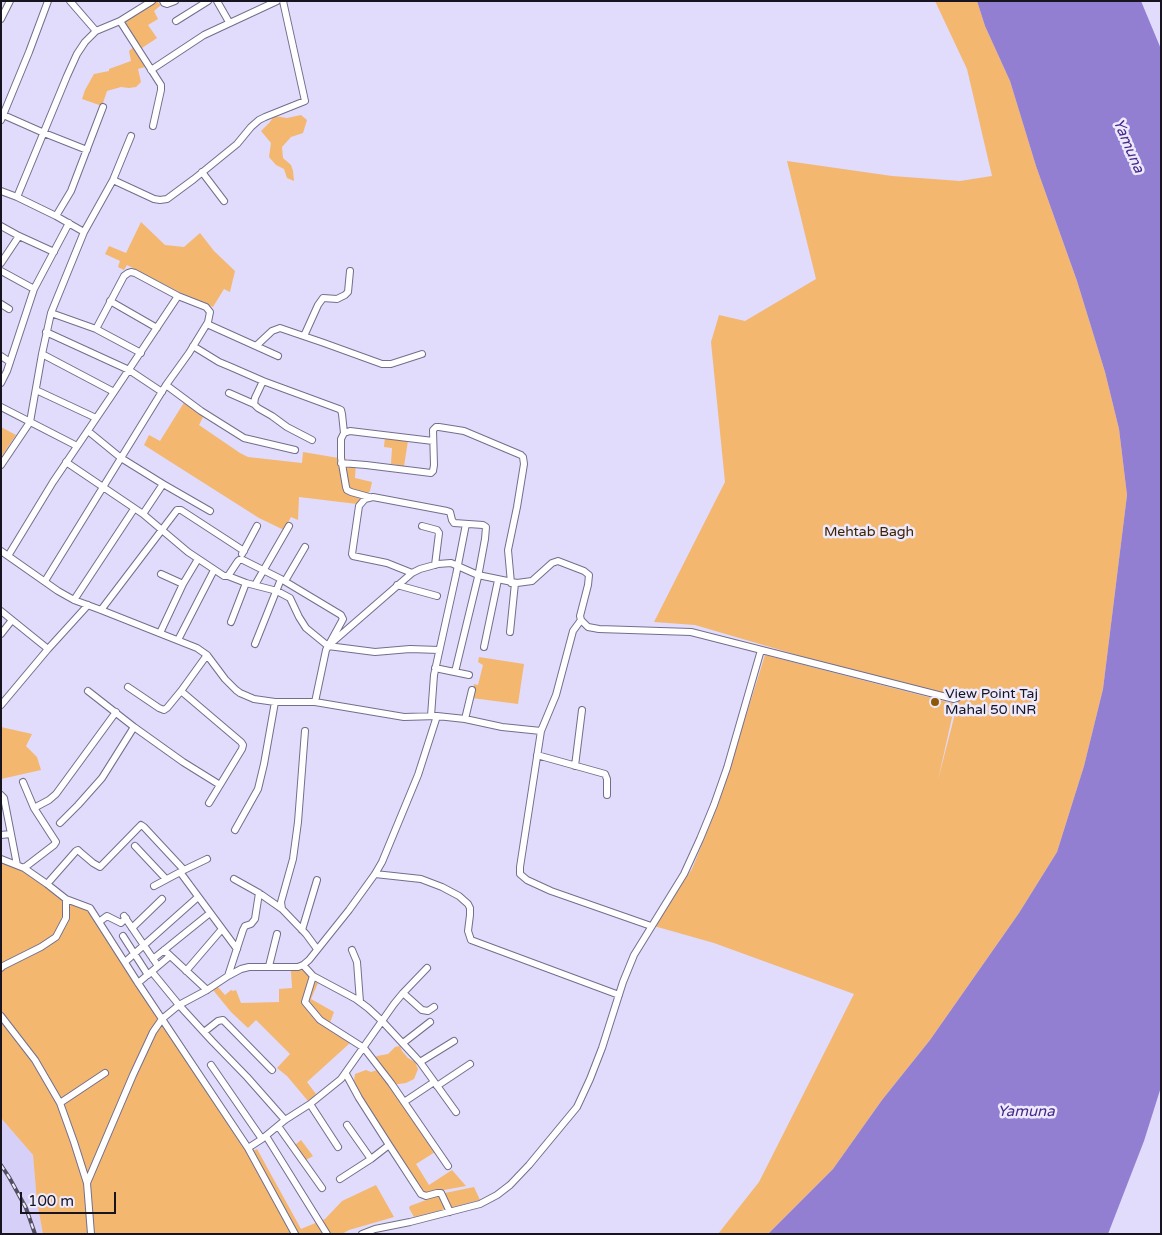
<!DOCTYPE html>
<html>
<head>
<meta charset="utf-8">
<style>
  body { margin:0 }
  #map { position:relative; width:1162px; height:1235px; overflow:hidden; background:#e1dbfc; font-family:"Varela Round",sans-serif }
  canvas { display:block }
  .frame { position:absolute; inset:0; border:2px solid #171420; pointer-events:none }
  .scale { position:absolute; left:20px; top:1192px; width:96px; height:22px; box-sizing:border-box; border:2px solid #171420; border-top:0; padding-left:6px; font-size:15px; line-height:18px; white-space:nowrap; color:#171420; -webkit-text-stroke:4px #edeafe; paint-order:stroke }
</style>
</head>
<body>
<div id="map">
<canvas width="1162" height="1235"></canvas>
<div class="frame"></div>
<div class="scale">100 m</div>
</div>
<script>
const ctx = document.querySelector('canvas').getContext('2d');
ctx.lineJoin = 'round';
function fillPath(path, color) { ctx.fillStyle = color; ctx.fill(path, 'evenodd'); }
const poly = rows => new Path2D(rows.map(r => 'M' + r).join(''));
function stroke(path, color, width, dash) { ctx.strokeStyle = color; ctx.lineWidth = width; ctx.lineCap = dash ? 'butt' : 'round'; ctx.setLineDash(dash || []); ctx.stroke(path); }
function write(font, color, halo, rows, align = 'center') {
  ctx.font = font + ' "Varela Round",sans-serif'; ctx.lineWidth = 5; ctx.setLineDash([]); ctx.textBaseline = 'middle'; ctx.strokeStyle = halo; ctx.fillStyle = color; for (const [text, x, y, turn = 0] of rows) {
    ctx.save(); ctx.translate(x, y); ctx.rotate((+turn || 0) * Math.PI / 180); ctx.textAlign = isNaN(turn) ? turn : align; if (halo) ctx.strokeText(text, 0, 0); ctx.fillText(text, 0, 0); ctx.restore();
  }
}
fillPath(poly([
  [1,1118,33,1155,37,1202,43,1234,3,1234,1,1232]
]), '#d6cff7');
fillPath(poly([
  [156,1,161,5,154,11,158,19,148,25,157,38,136,52,145,67,138,69,141,82,136,87,129,88,121,87,107,91,102,106,82,99,85,90,94,74,109,71,109,69,131,61,129,51,137,44,123,22],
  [935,1,977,1,985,26,1010,81,1036,166,1077,281,1105,372,1119,429,1127,495,1103,689,1084,766,1057,852,1019,913,930,1040,882,1100,833,1169,768,1234,718,1234,759,1182,854,994,714,943,654,926,692,869,718,805,765,655,955,704,938,780,959,698,804,657,695,625,654,622,725,482,711,342,719,315,745,321,816,279,787,161,892,176,960,181,992,176,967,69],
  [301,115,307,120,303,133,291,137,282,147,283,158,291,165,293,171,294,181,287,178,284,169,276,165,269,157,271,143,261,131,270,122,274,116,287,118],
  [141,222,165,245,184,247,200,233,214,251,235,271,230,292,224,289,213,307,179,292,127,265,124,270,118,267,120,261,105,254,109,246,126,253],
  [185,401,204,415,199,425,240,453,248,457,302,463,303,452,356,461,355,478,372,482,370,491,357,504,299,497,298,520,291,517,284,530,259,518,144,445,149,435,160,441],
  [1,427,16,435,1,457],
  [385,437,408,441,404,466,391,464,392,448,384,447],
  [479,657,524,664,518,704,472,698,474,684,478,685,483,665,478,662],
  [1,727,32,734,26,746,37,757,41,770,1,779],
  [1,857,67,897,91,907,253,1151,257,1149,301,1229,325,1219,342,1201,376,1185,394,1217,349,1230,342,1234,43,1234,37,1202,33,1155,1,1118],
  [304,970,310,977,318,983,311,999,334,1012,328,1028,350,1043,307,1082,316,1094,308,1101,287,1076,277,1068,290,1054,256,1020,248,1028,231,1012,213,990,217,986,225,995,231,990,233,991,236,990,241,1003,279,1002,279,989,292,988,291,971],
  [400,1046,402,1051,408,1058,415,1062,418,1069,414,1079,406,1083,391,1085,435,1152,416,1164,429,1185,452,1170,466,1186,433,1192,423,1192,362,1097,354,1081,355,1074,366,1070,371,1072,377,1070,375,1058,377,1056,388,1054,395,1047],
  [301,1140,313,1156,306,1160,295,1145],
  [474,1187,480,1200,414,1217,409,1208,410,1206,445,1193]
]), '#f3b770');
fillPath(poly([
  [977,1,1141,1,1161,49,1161,1087,1144,1141,1108,1234,768,1234,833,1169,882,1100,930,1040,1019,913,1057,852,1084,766,1103,689,1127,495,1119,429,1105,372,1077,281,1036,166,1010,81,985,26]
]), '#937fd1');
const minor = poly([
  [70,1,96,31],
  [163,1,164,3,167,4,175,1],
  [217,1,229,22],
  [1,19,10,1],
  [120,21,161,85,161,90,153,126],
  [176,21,208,1],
  [151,70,204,35,277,1],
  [1,114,44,133,87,150],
  [1,120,29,52,48,1],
  [202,172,224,201],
  [113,180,154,199,160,200,167,199,194,179,237,144,251,127,259,120,265,117,305,101,283,1],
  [1,191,17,197,56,216,84,232],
  [17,197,67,76,77,54,85,42,96,31,120,21,152,1],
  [56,216,71,191,103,107],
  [1,226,19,236,54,252],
  [1,263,19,236],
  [1,271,34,289],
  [110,301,157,328],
  [1,304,9,309],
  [51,313,96,329,141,353],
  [207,324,278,356],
  [46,332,129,370,162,392],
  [304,336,318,305,323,298,337,299,345,295,348,292,350,271],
  [193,346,219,362,231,367,263,381,339,409,341,410,342,414,344,433],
  [256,346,272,331,280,328,324,343,382,364,391,364,422,354],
  [42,354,114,392],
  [1,356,10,362],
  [263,381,255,398,254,404,258,408,272,416,287,427,312,440],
  [1,383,7,371,34,289,69,223],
  [166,385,201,411,244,438,295,450],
  [36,390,96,418],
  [229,393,254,404],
  [1,407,77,446],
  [88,431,121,458,166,385,189,353,208,322,210,312,206,307,178,296,135,273,131,272,128,273,124,276,96,329],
  [66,462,143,514,188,552,224,576,228,576,238,561,239,560,243,560,281,579,341,615,343,619,326,650,315,702],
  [341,463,366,465,431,473,433,471,434,465,433,430,436,427,439,427,464,431,521,455,523,457,524,464,517,507,508,550,511,583],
  [1,465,30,422,42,354,51,313,84,232,113,180,131,136],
  [369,497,351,492,347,490,346,487,341,458,341,439,344,433,350,431,433,441],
  [143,514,163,484,210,511],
  [422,526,437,530,439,533,435,565],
  [1,551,58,591,74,600,101,610,197,648,207,655,225,679,236,690,240,693,254,699,275,702,315,702,404,717,437,716,465,719,472,690],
  [242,554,257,526],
  [8,556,53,482,114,392,178,296],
  [412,573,387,563,353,556,352,554,359,506,365,499,373,497,447,511,450,512,452,520,454,523,483,525,486,527,485,539,478,577,455,672],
  [161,574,183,584],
  [228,576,246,583,231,622],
  [45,581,121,458,163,484],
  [285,581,305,547],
  [246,583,277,591,290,598,299,617,306,628,328,646,375,652,410,649,439,650],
  [255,585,289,526],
  [397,585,437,596],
  [74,600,134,509],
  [101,610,177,510,181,510,244,551],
  [1,611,48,649],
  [581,620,573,631,556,695,541,731,520,867,520,874,527,880,551,891,651,926],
  [510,632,515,583],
  [160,633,183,584,198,559],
  [1,634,12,620],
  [178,640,214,570],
  [255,644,281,579],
  [328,646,412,573,420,569,438,564,451,563,478,575,517,583,532,581,552,563,558,561,584,571,589,575,588,585,580,616,581,620,588,627,599,629,691,632,954,699,957,698],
  [484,647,498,580],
  [435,668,469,675],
  [128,687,159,708,164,710,167,708,181,691,207,655],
  [88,691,134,727,183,762,220,785],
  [181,691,241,742,243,745,242,749,209,803],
  [1,705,48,649,88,605],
  [431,716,434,675,456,575,466,524],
  [465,719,502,727,541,731],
  [305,731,298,822,293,859,281,902,282,909,306,934,317,949],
  [537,755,605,774,607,779,607,795],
  [575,766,582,710],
  [23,782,34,808,56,842,54,845,24,868],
  [1,795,4,798,17,865],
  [34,808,49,800,56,794,116,712],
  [60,823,78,805,102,778,134,727],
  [235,830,258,789,264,764,275,702],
  [1,835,10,834],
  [135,846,166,879],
  [1,859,24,868,47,884,66,899,66,918,56,937,41,947,3,966,1,968],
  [180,872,237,949],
  [375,874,421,879,442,887,459,896,468,904,470,908,470,915,468,931,471,940,619,995],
  [234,879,259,893,282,909],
  [47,884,76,851,78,850,80,852,93,863,100,867,141,825,144,827,184,870],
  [154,886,184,870,207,859],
  [66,899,90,908,99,922,138,983,248,1148,295,1234],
  [124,916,158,966],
  [99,922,107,916,121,923,126,918],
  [132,928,162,899],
  [302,930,317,880],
  [123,936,148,975],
  [164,950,207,990],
  [352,950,357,962,360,1002],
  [153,959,210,913],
  [125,962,198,897],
  [303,965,313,976,356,999,368,1008,382,1021,420,1062,456,1112],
  [269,966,277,934],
  [186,971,222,929],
  [152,972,179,1005,212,1041,247,1077,285,1120],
  [228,976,243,930,245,926,251,924,255,919,259,893],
  [313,976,305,1002,320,1020,364,1048,391,1083,448,1166],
  [138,983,170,956],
  [403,993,422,1010,428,1011,434,1007],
  [1,1016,35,1060,60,1103,74,1142,87,1183,91,1234],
  [204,1032,218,1021,223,1020,272,1070],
  [403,1043,430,1022],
  [420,1062,454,1041],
  [211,1065,262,1139],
  [346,1074,359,1098,389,1145,421,1194,426,1196,437,1193,441,1193,450,1212],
  [437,1086,470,1064],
  [404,1102,434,1082],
  [60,1103,105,1073],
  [310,1104,338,1147],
  [347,1125,371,1159],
  [278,1126,322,1188],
  [266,1136,327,1234],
  [248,1148,262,1139,285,1120,310,1104,341,1079,394,1004,403,993,427,968],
  [340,1179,371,1159,389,1145],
  [87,1183,133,1075,153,1032,162,1019,179,1005,207,990,228,976,241,969,249,967,298,967,303,965,309,960,349,910,375,874,382,862,418,775,437,716],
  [362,1234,375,1229,410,1222,480,1204,497,1195,510,1185,529,1165,577,1107,590,1079,602,1048,623,982,634,955,684,874,700,839,714,805,727,768,761,650]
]);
stroke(minor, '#746e8c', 8);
stroke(minor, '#fff', 6);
const rail = poly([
  [1,1165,9,1177,26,1208,35,1234]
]);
stroke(rail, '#534f61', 4);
stroke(rail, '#edeafe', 2, [5.5]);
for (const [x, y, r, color] of [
  [935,702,5,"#8d5908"]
]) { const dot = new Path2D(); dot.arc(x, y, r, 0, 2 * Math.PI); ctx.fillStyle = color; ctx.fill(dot); stroke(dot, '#edeafe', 2); }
write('14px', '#3d2301', '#edeafe', [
  ["Mehtab Bagh",869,532]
]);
write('14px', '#171420', '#edeafe', [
  ["View Point Taj",945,694],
  ["Mahal 50 INR",945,710]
], 'left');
write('italic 15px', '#492888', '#edeafe', [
  ["Yamuna",1128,146,67],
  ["Yamuna",1026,1112]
]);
</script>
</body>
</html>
